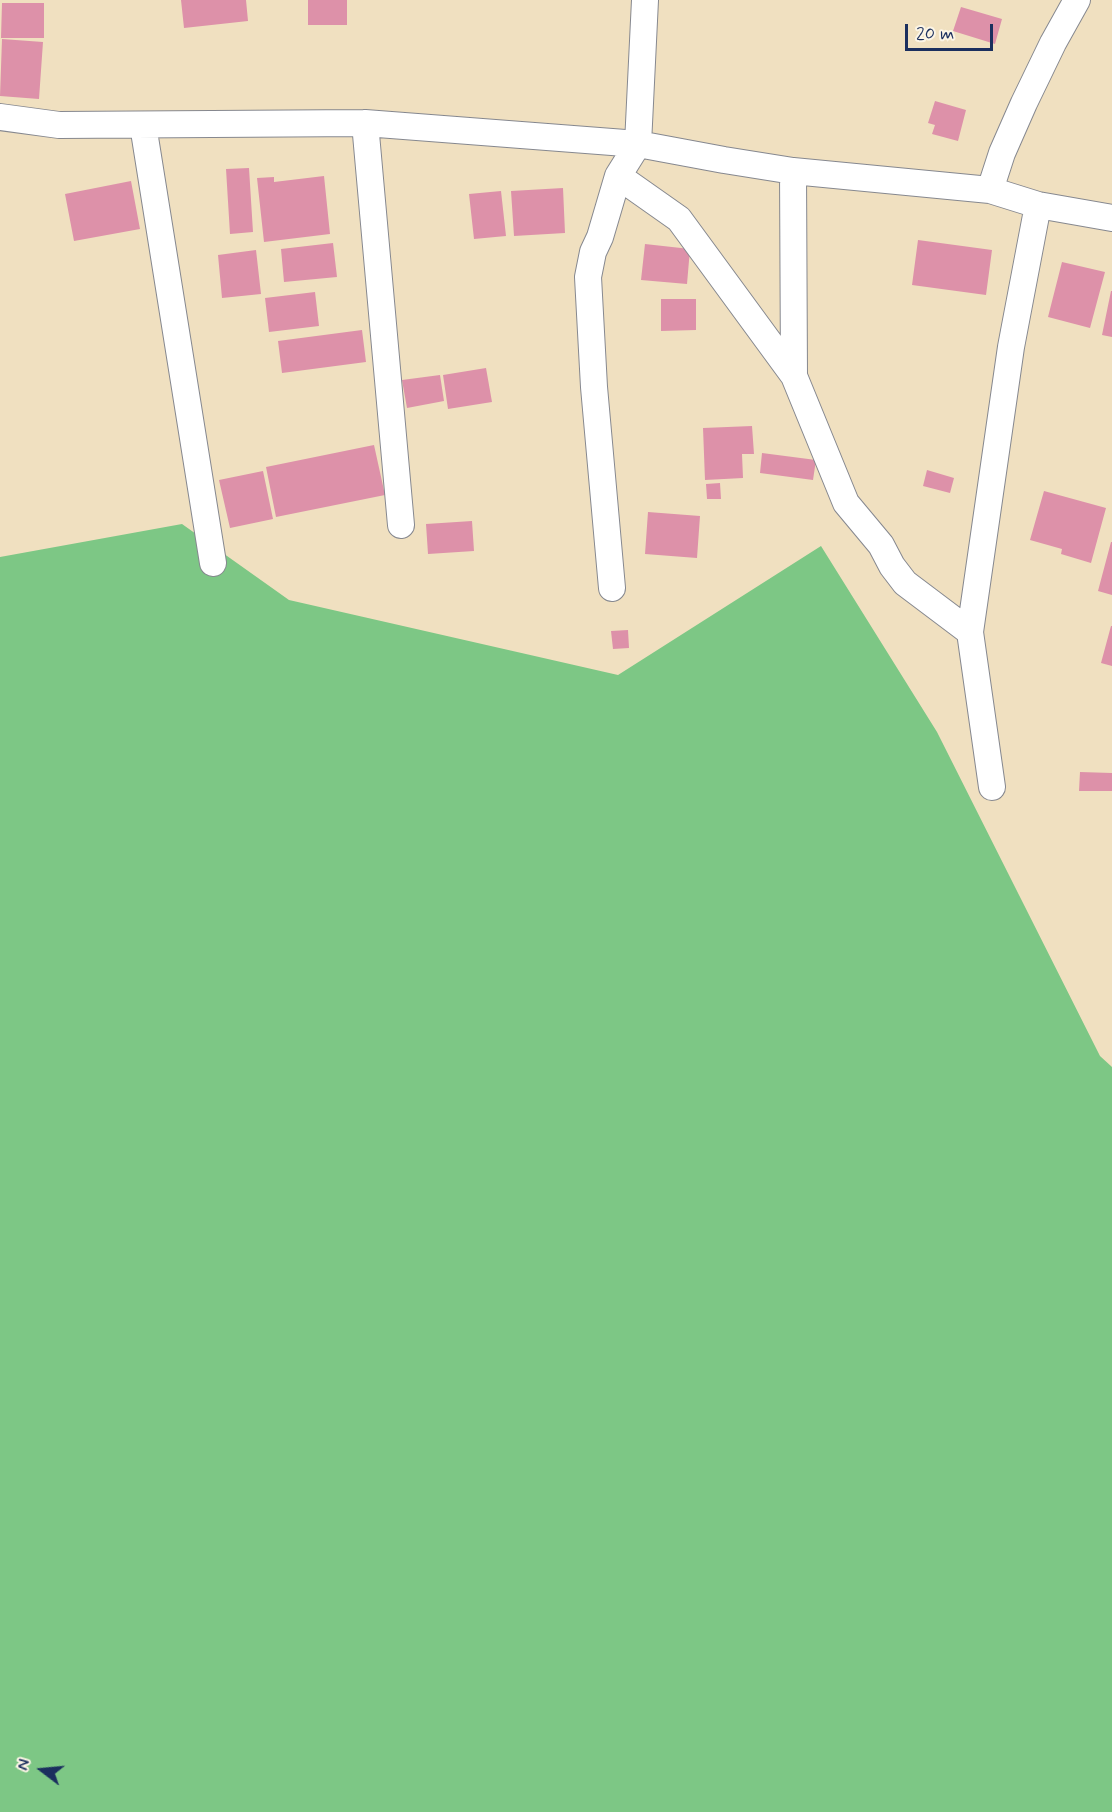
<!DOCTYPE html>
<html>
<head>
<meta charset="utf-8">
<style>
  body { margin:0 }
  #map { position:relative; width:1112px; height:1812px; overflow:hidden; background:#f0e0c0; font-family:Mynerve,sans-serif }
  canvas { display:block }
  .north { position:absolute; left:12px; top:1740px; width:60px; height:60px; -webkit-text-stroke:4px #fcf5e5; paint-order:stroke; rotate:286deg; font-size:16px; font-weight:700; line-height:24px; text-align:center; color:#1b2f5e }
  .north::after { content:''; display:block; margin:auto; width:21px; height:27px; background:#1b2f5e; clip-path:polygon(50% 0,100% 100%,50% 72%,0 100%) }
  .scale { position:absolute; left:905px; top:24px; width:88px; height:27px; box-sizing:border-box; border:3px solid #1b2f5e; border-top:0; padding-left:8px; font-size:18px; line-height:21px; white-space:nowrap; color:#1b2f5e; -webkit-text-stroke:4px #fcf5e5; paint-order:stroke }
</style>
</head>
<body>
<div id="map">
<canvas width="1112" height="1812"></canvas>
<div class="north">N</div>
<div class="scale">20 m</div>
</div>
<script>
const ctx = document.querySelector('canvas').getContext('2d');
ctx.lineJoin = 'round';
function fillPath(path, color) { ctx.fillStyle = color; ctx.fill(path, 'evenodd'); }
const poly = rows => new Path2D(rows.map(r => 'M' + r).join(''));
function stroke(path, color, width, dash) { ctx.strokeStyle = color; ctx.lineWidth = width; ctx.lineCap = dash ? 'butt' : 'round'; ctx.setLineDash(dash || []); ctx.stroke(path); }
fillPath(poly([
  [182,524,289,600,618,675,821,546,937,732,1100,1056,1112,1067,1112,1812,0,1812,0,557]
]), '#7dc785');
fillPath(poly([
  [181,0,246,0,248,21,184,28],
  [308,0,347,0,347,25,308,25],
  [2,3,44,3,44,38,1,38],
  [961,7,1002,19,995,44,953,31],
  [2,39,43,42,39,99,0,96],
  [935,101,966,110,958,141,932,134,935,125,928,123],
  [249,168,253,232,230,234,226,169],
  [324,176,330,234,264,242,257,178,274,177,274,182],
  [131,181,140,229,74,241,65,194],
  [563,188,565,233,514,236,511,191],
  [501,191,506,236,474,239,469,194],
  [918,240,992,250,986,295,912,285],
  [333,243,337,277,284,282,281,249],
  [645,244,690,249,687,284,641,280],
  [256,250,261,294,222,298,218,255],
  [1062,262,1105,272,1090,328,1048,317],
  [1111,291,1112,291,1112,337,1102,335],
  [315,292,319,326,269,332,265,298],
  [661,299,696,299,696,330,661,331],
  [362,330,366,362,282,373,278,341],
  [486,368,492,402,448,409,443,375],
  [440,375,444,401,407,408,402,380],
  [752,426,754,454,742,454,743,478,705,480,703,428],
  [374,445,385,495,276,517,266,467],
  [762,453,816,460,813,480,760,473],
  [927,470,954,478,950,493,923,486],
  [263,471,273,519,230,528,219,480],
  [720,483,721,499,707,499,706,484],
  [1044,491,1106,508,1091,563,1061,554,1062,549,1030,540],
  [648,512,700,516,697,558,645,554],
  [472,521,474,551,428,554,426,524],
  [1111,542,1112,542,1112,595,1098,591],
  [1111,626,1112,626,1112,666,1101,663],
  [628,630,629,648,613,649,611,631],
  [1080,772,1112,773,1112,791,1079,791]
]), '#dd91a9');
const street = poly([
  [645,0,638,144,618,176,679,219,794,376,846,503,881,545,892,566,905,583,970,632,992,787],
  [0,117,59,125,365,123,638,144,724,160,793,171,990,190,1038,205,1112,218],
  [365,123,401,525],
  [143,125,213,563],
  [793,171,794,376],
  [990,190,1002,153,1024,103,1053,43,1077,0],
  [612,588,594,387,588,277,593,252,600,237,618,176],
  [970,632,1011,347,1038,205]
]);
stroke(street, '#86888f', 28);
stroke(street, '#fff', 26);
</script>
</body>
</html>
